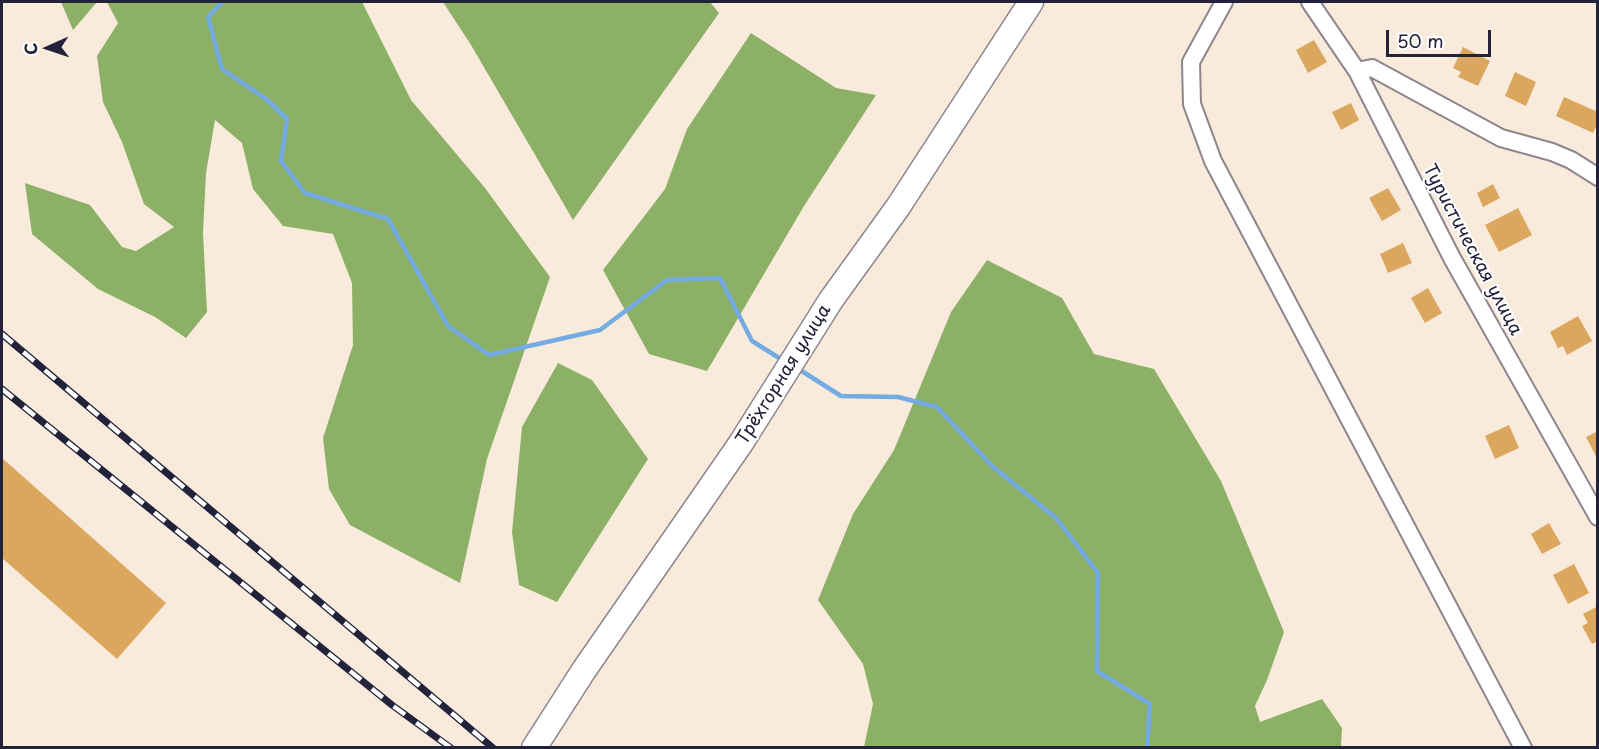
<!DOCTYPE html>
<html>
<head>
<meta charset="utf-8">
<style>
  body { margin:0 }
  #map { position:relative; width:1599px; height:749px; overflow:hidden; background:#f9ebdc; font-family:"Playpen Sans",sans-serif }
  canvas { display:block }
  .frame { position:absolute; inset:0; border:3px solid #22223b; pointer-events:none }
  .north { position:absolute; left:18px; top:18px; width:60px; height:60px; -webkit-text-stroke:4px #fff; paint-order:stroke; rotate:267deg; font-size:16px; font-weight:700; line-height:24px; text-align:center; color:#22223b }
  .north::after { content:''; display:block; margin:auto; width:21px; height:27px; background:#22223b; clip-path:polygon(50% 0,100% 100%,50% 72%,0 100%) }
  .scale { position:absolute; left:1386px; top:30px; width:105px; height:27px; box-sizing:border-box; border:3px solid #22223b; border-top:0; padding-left:8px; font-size:18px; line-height:21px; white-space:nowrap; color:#22223b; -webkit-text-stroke:4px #fff; paint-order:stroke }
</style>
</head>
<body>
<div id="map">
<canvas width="1599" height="749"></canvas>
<div class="frame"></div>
<div class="north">С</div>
<div class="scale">50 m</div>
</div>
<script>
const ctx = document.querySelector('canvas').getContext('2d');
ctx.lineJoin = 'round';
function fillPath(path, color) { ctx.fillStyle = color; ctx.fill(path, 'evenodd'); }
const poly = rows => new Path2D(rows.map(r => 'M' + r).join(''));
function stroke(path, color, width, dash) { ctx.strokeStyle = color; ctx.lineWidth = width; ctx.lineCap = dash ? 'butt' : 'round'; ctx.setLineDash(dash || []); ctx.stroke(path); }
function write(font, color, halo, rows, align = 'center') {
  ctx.font = font + ' "Playpen Sans",sans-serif'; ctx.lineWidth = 4.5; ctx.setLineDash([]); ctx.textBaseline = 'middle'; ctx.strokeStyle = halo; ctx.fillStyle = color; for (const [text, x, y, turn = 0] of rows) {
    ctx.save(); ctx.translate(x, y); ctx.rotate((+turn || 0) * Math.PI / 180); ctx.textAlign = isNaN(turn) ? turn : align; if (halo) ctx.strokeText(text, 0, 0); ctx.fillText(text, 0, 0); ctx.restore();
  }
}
fillPath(poly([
  [61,2,97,2,73,30],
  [107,2,362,2,411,100,485,188,550,277,487,459,460,583,350,525,329,489,323,438,353,345,352,283,333,234,283,226,253,189,242,143,215,120,206,173,203,233,207,312,186,338,155,317,98,289,32,234,25,183,90,205,122,247,136,251,174,227,144,204,122,142,103,102,97,56,118,23],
  [443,2,710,2,719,13,573,220,471,45],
  [751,33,836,88,876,95,804,206,707,371,649,354,603,270,665,189,687,129],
  [987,260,1062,298,1094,354,1154,369,1221,481,1284,632,1267,680,1255,706,1260,722,1322,699,1342,728,1341,747,864,747,873,704,863,664,818,600,853,514,894,450,951,312],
  [558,363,592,380,648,459,557,602,519,585,512,532,522,427]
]), '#8bb066');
stroke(poly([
  [222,2,208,17,222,69,266,99,287,119,281,161,305,193,388,219,448,326,489,355,600,330,667,280,720,278,752,341,784,361],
  [797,368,841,396,898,397,937,407,992,466,1056,518,1098,573,1097,671,1150,704,1147,748]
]), '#73abe2', 4.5);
fillPath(poly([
  [1314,40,1327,62,1308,73,1296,50],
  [1463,47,1490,61,1478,86,1458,77,1461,72,1453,68],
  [1515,72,1536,82,1526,106,1505,96],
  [1564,97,1598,112,1598,122,1593,133,1556,116],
  [1351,103,1359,120,1341,130,1332,112],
  [1493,184,1500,198,1483,207,1477,193],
  [1388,188,1401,210,1382,221,1369,198],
  [1518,208,1532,235,1499,252,1485,225],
  [1403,243,1412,263,1388,273,1380,254],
  [1428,288,1442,313,1425,323,1411,298],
  [1578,316,1592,341,1567,355,1563,346,1558,348,1550,332],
  [1509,425,1519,448,1495,459,1485,436],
  [1598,431,1598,460,1586,437],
  [2,458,166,603,117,659,2,558],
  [1549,523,1561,544,1542,554,1531,534],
  [1574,564,1589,593,1568,604,1553,575],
  [1598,606,1598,641,1592,644,1582,626,1588,623,1583,614]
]), '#dba75e');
const minor = poly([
  [1224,2,1191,62,1192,104,1213,161,1523,748],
  [1310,2,1357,71,1452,258,1598,517],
  [1357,71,1372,68,1501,138,1552,152,1571,160,1598,177]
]);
const highway = poly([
  [534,748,584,670,741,443,831,300,898,207,1031,2]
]);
stroke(minor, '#8e868c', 20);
stroke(highway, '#8e868c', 27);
stroke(minor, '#fff', 16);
stroke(highway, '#fff', 24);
const rail = poly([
  [2,334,493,748],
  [2,389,392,705,451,748]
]);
stroke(rail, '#22223b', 7);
stroke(rail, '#fff', 4.5, [14]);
write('18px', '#22223b', '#fff', [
  ["Туристическая улица",1472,250,62],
  ["Трёхгорная улица",784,375,-58]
]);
</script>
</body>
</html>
